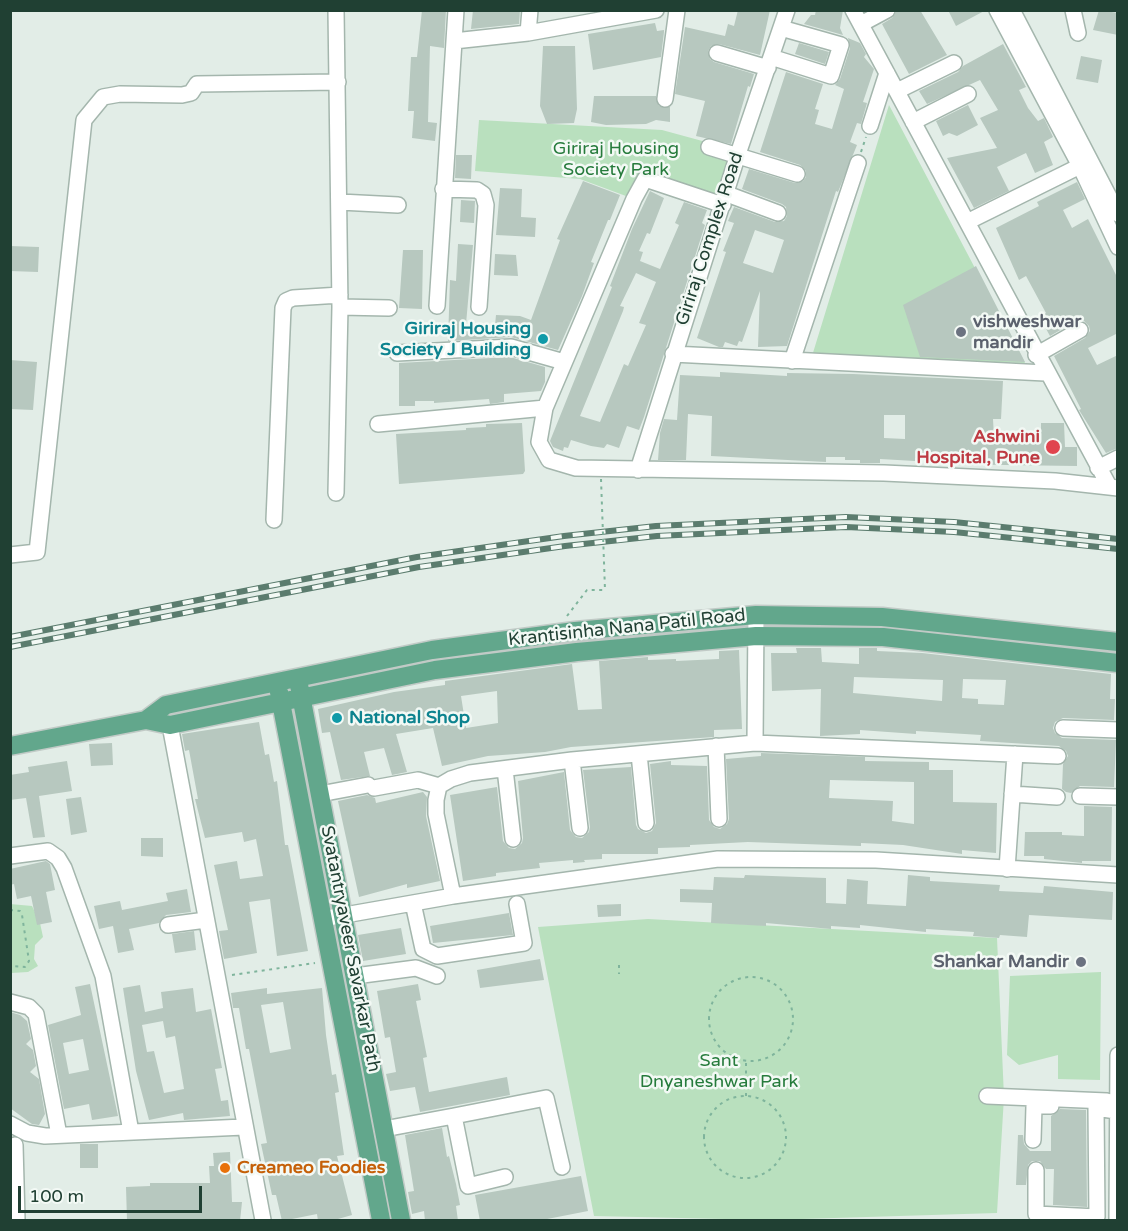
<!DOCTYPE html>
<html>
<head>
<meta charset="utf-8">
<style>
  body { margin:0 }
  #map { position:relative; width:1128px; height:1231px; overflow:hidden; background:#e2ede7; font-family:"Varela Round",sans-serif }
  canvas { display:block }
  .frame { position:absolute; inset:0; border:12px solid #204033; pointer-events:none }
  .scale { position:absolute; left:18px; top:1186px; width:184px; height:27px; box-sizing:border-box; border:3px solid #204033; border-top:0; padding-left:8px; font-size:18px; line-height:21px; white-space:nowrap; color:#204033; -webkit-text-stroke:4px #f3f9f5; paint-order:stroke }
</style>
</head>
<body>
<div id="map">
<canvas width="1128" height="1231"></canvas>
<div class="frame"></div>
<div class="scale">100 m</div>
</div>
<script>
const ctx = document.querySelector('canvas').getContext('2d');
ctx.lineJoin = 'round';
function fillPath(path, color) { ctx.fillStyle = color; ctx.fill(path, 'evenodd'); }
const poly = rows => new Path2D(rows.map(r => 'M' + r).join(''));
function stroke(path, color, width, dash) { ctx.strokeStyle = color; ctx.lineWidth = width; ctx.lineCap = dash ? 'butt' : 'round'; ctx.setLineDash(dash || []); ctx.stroke(path); }
function write(font, color, halo, rows, align = 'center') {
  ctx.font = font + ' "Varela Round",sans-serif'; ctx.lineWidth = 5; ctx.setLineDash([]); ctx.textBaseline = 'middle'; ctx.strokeStyle = halo; ctx.fillStyle = color; for (const [text, x, y, turn = 0] of rows) {
    ctx.save(); ctx.translate(x, y); ctx.rotate((+turn || 0) * Math.PI / 180); ctx.textAlign = isNaN(turn) ? turn : align; if (halo) ctx.strokeText(text, 0, 0); ctx.fillText(text, 0, 0); ctx.restore();
  }
}
fillPath(poly([
  [889,105,1025,363,812,356],
  [479,120,662,130,739,151,723,205,645,179,634,199,580,179,475,171],
  [10,904,32,906,40,923,43,937,35,945,34,959,38,966,28,972,11,973],
  [648,919,997,938,1004,1097,997,1213,769,1220,594,1216,538,927],
  [1101,972,1100,1080,1058,1079,1058,1055,1019,1065,1007,1055,1010,976]
]), '#b9e0be');
fillPath(poly([
  [422,10,446,10,444,48,430,46,428,122,437,123,435,141,412,138,414,111,408,111,411,57,417,57],
  [473,10,520,10,519,24,471,29],
  [738,10,770,10,760,55,719,44,711,46,708,51,710,59,714,62,754,74,750,87,748,86,731,144,696,136,705,101,675,94,685,27,725,36,728,24,734,26],
  [816,10,843,10,840,28,843,35,804,24,811,15,815,15],
  [897,10,920,10,947,55,909,74,882,24,892,18],
  [948,10,986,10,956,26],
  [1099,10,1118,13,1118,35,1093,30],
  [655,23,657,31,664,30,664,32,661,57,593,70,588,34],
  [848,38,860,43,866,54,864,57,874,69,863,102,867,103,861,124,857,123,850,142,857,145,838,192,836,191,787,346,758,347,760,291,742,342,739,341,737,346,725,342,723,347,719,347,697,338,726,252,723,251,734,223,728,221,734,207,775,222,784,221,787,216,786,207,782,204,742,189,749,169,795,183,803,181,806,177,806,171,800,165,760,152,786,72,823,84,815,109,819,110,815,124,832,129,844,89,835,85,840,79,850,48],
  [755,230,784,240,773,273,743,263],
  [799,43,829,52,825,64,795,54],
  [1003,44,1026,87,1019,90,1028,108,1038,121,1044,118,1053,137,1044,142,1053,165,1035,173,1026,153,997,167,1009,191,974,208,947,158,997,148,980,118,998,110,980,80,927,104,919,91,958,72,963,66],
  [543,46,575,46,577,109,574,123,547,124,540,106],
  [1081,56,1102,60,1098,83,1076,79],
  [594,96,656,96,659,106,670,107,670,122,656,120,646,124,606,125,591,122],
  [968,105,978,125,957,136,949,133,943,136,936,121],
  [456,155,472,155,471,179,455,178],
  [583,181,620,195,610,220,608,220,591,262,594,263,582,296,558,350,511,337,448,341,450,280,456,281,458,244,473,245,466,324,495,325,496,315,520,316,531,320,560,240,557,239],
  [1077,182,1085,199,1063,210,1072,228,1088,219,1118,279,1118,333,1088,348,1097,365,1118,355,1118,448,1106,453,1079,410,1081,409,1054,356,1085,338,1090,331,1089,326,1084,321,1076,321,1050,336,1039,316,1046,313,1026,276,1019,280,996,228,1039,206,1037,202],
  [500,188,522,189,521,217,536,218,535,237,496,235],
  [650,191,664,198,650,234,647,233,639,251,643,252,640,261,660,269,679,225,675,223,684,202,707,210,702,223,705,225,644,417,639,430,627,426,619,448,607,444,604,448,591,446,571,440,568,448,564,447,563,451,553,447,550,441,612,287,610,286,632,229],
  [636,273,656,282,639,323,646,325,628,366,624,364,600,422,580,416,623,311,624,307,620,306],
  [461,200,475,201,474,223,460,222],
  [10,246,39,247,38,272,10,271],
  [403,250,423,250,422,309,399,308],
  [495,254,516,255,518,276,494,275],
  [976,266,1025,362,920,357,903,305],
  [510,357,545,367,545,382,541,391,504,394,504,402,490,404,489,399,434,403,434,401,415,401,415,406,399,406,399,363],
  [10,360,37,362,33,410,10,409],
  [720,372,787,376,787,373,853,374,1003,381,1001,419,993,419,994,438,1041,439,1041,423,1064,423,1065,447,1077,447,1077,466,934,464,934,458,915,458,915,461,880,459,880,463,860,463,860,460,845,460,845,457,826,457,826,462,711,456,712,416,688,414,686,460,658,460,660,433,664,419,677,420,680,375,720,377],
  [884,415,905,415,905,439,884,438],
  [522,423,525,471,523,474,399,484,396,434,466,430,466,428,486,427,486,424],
  [796,648,821,648,822,662,859,664,859,648,877,648,877,651,922,653,1111,674,1110,699,1115,699,1114,720,1063,718,1055,722,1053,728,1055,733,1062,738,1116,740,1114,787,1080,786,1071,793,1066,792,1062,789,1063,764,1068,756,1066,751,1059,746,980,741,981,735,916,731,916,734,860,730,860,734,820,736,821,689,772,691,771,653,797,653],
  [854,677,943,680,942,701,853,693],
  [963,679,1006,680,1004,705,978,704,978,699,962,698],
  [739,650,742,729,714,730,714,737,571,747,545,752,488,756,442,766,433,728,396,734,407,772,392,775,384,748,364,752,370,776,341,780,330,732,322,733,318,709,394,692,445,685,445,681,572,664,578,710,602,709,599,661,648,657,648,660,676,659,676,661,719,659,719,651],
  [497,691,498,723,466,728,461,696],
  [259,722,265,755,269,754,274,782,277,781,285,845,288,845,308,951,277,956,270,899,249,902,257,953,224,959,219,931,228,930,214,865,237,861,240,879,263,876,256,839,244,842,242,832,205,838,195,799,198,799,189,750,185,751,182,734],
  [112,743,113,765,91,766,89,744],
  [761,753,865,757,865,761,929,762,929,770,953,770,953,802,997,803,996,853,962,850,962,854,903,845,861,843,861,846,748,842,690,845,690,847,658,848,658,854,602,854,602,859,584,860,585,862,573,863,573,860,539,863,540,868,496,873,496,876,463,881,450,795,497,787,503,841,509,848,515,849,522,843,523,838,518,781,564,772,570,830,576,837,582,838,589,832,590,827,583,770,631,767,636,825,638,829,646,833,652,831,656,823,650,764,671,761,671,765,707,766,709,820,714,827,720,829,727,824,729,819,726,759,761,756],
  [830,780,914,782,914,824,892,821,893,801,829,798],
  [67,761,72,791,39,796,45,837,33,838,26,798,10,800,10,775,29,772,28,767],
  [423,792,427,797,426,816,440,881,407,888,407,884,359,897,338,801,367,795,375,798,376,803],
  [81,797,87,832,71,835,66,799],
  [1084,806,1112,807,1111,861,1082,861,1082,863,1044,859,1044,856,1024,856,1025,832,1062,832,1062,835,1084,836],
  [141,838,163,838,163,857,141,856],
  [46,861,50,864,55,890,46,892,52,922,37,925,31,896,17,899,14,884,10,885,10,869],
  [745,875,826,878,826,903,846,904,847,879,868,881,867,904,906,906,908,875,930,877,930,881,1000,885,999,891,1043,893,1044,886,1113,892,1112,920,1029,915,1027,937,1000,935,999,938,973,936,974,932,926,929,926,932,860,925,860,928,831,926,831,929,766,923,766,926,711,923,712,903,680,902,680,889,713,890,714,877,744,878],
  [187,889,191,912,166,915,159,923,129,929,134,950,118,953,113,926,99,929,94,906,120,901,122,910,168,901,166,893],
  [621,904,621,916,598,917,597,905],
  [509,913,513,935,433,943,430,926],
  [401,928,406,954,363,961,358,935],
  [194,931,196,950,175,953,172,934],
  [540,959,544,980,480,988,477,970],
  [90,984,118,1116,92,1120,89,1104,64,1109,48,1025,81,1015,75,987],
  [83,1039,89,1070,69,1074,63,1043],
  [418,984,421,1000,416,1001,427,1057,423,1058,429,1092,507,1077,510,1095,420,1112,415,1087,390,1091,386,1074,396,1072,390,1037,385,1038,377,991],
  [140,985,145,1012,163,1008,161,992,193,988,196,1012,211,1009,222,1068,215,1069,221,1101,228,1100,230,1116,184,1120,183,1113,149,1120,136,1071,123,988],
  [163,1021,166,1038,175,1036,184,1089,164,1093,154,1051,147,1052,142,1025],
  [267,988,267,994,322,988,326,1035,332,1075,336,1074,339,1092,335,1093,344,1155,337,1156,352,1215,331,1221,318,1221,317,1214,282,1221,276,1195,272,1195,261,1144,267,1143,249,1049,246,1049,239,1008,233,1008,231,993],
  [283,1002,291,1049,270,1053,261,1005],
  [10,1012,20,1015,27,1021,31,1039,26,1044,33,1050,36,1066,30,1072,39,1079,45,1114,39,1125,32,1124,10,1108],
  [1060,1109,1086,1110,1087,1207,1053,1205,1054,1169,1046,1169,1040,1161,1032,1161,1028,1165,1026,1185,1016,1185,1018,1135,1023,1135,1024,1144,1030,1151,1051,1151,1051,1116],
  [442,1128,447,1157,449,1156,456,1184,460,1205,456,1206,458,1221,425,1221,424,1211,412,1214,408,1192,414,1191,405,1135],
  [80,1144,98,1144,98,1168,80,1168],
  [230,1152,232,1202,242,1202,240,1221,127,1221,126,1187,150,1186,150,1183,210,1183,209,1166,214,1166,213,1153],
  [581,1176,588,1211,537,1221,480,1221,475,1195]
]), '#b7c8bf');
const minor = poly([
  [853,10,1109,486],
  [997,10,1080,166,1118,247],
  [1012,10,1118,214],
  [1073,10,1078,33],
  [861,24,887,10],
  [528,33,530,10],
  [454,41,528,33,656,10],
  [717,53,768,68],
  [771,57,831,76,841,45,781,28],
  [897,91,954,63],
  [665,99,677,10],
  [913,122,968,94],
  [870,126,887,73],
  [709,147,797,174],
  [443,189,477,190,483,194,486,205,479,307],
  [727,194,778,213],
  [340,202,398,205],
  [723,205,645,179,634,199,545,408,539,442,549,460,576,468,884,473,1055,481,1118,488],
  [967,222,1080,166],
  [437,306,456,10],
  [340,307,389,308],
  [397,353,511,347,564,362],
  [673,354,1045,373],
  [1036,355,1080,330],
  [792,361,858,163],
  [378,424,545,408],
  [1098,468,1118,458],
  [638,470,739,151,787,10],
  [336,493,340,307,336,10],
  [274,520,283,308,286,301,293,298,340,295],
  [10,555,37,552,84,120,103,97,120,94,182,95,191,93,197,84,338,82],
  [170,725,263,1220],
  [1063,728,1118,730],
  [755,743,756,615],
  [716,746,719,819],
  [639,754,646,823],
  [572,760,580,828],
  [505,769,513,839],
  [374,788,418,780,439,786],
  [320,794,368,785],
  [1012,794,1057,797],
  [1080,796,1118,797],
  [10,856,48,851,58,858,64,868,103,976,131,1132],
  [1007,869,1015,754],
  [453,896,436,814,436,800,439,786,451,779,470,773,572,760,755,743,1058,756],
  [413,903,423,949,437,956,524,943,517,904],
  [322,919,453,896,718,859,876,860,1118,875],
  [168,925,206,920],
  [355,976,416,968,437,976],
  [10,1002,29,1007,36,1014,59,1135],
  [987,1096,1107,1101],
  [454,1116,546,1098,562,1167],
  [10,1124,27,1133,45,1136,244,1127],
  [384,1129,454,1116,468,1186,505,1177],
  [1033,1140,1034,1106,1051,1106],
  [15,1145,17,1220],
  [1036,1170,1036,1214,1097,1217,1096,1108,1116,1111],
  [1117,1220,1118,1055]
]);
const major = poly([
  [299,685,401,1220],
  [279,692,381,1220],
  [146,720,166,705,432,650,575,631,756,615,882,617,1118,642],
  [10,746,146,720,170,725,435,670,577,652,756,636,883,637,1118,663]
]);
stroke(minor, '#a4b6ad', 18);
stroke(major, '#c1cac6', 21);
stroke(poly([
  [861,152,866,137],
  [567,616,587,590,605,590],
  [10,910,20,911,22,915,29,961,25,967,10,966],
  [619,965,619,974],
  [232,975,315,963],
  '709 1019a42 42 0 1 1 84 0a42 42 0 1 1-84 0Z',
  '704 1137a41 41 0 1 1 82 0a41 41 0 1 1-82 0Z',
  [746,1096,746,1060]
]), '#7fb49c', 2, [3, 4.5]);
stroke(minor, '#fff', 15);
stroke(major, '#62a78c', 18);
const rail = poly([
  [10,637,417,557,564,536,656,526,846,517,954,522,1118,539],
  [10,647,419,567,565,546,657,536,846,527,954,532,1118,549]
]);
stroke(rail, '#5b7c6e', 6);
stroke(rail, '#f3f9f5', 4, [11]);
stroke(poly([
  [601,479,605,590]
]), '#7fb49c', 2, [3, 4.5]);
for (const [x, y, r, color] of [
  [961,332,6,"#6b7280"],
  [543,339,6,"#0f9aa8"],
  [1053,447,8,"#e0444e"],
  [337,718,6,"#0f9aa8"],
  [1081,962,6,"#6b7280"],
  [225,1168,6,"#e8710a"]
]) { const dot = new Path2D(); dot.arc(x, y, r, 0, 2 * Math.PI); ctx.fillStyle = color; ctx.fill(dot); stroke(dot, '#f3f9f5', 2); }
write('18px', '#267b3c', '#f3f9f5', [
  ["Giriraj Housing",616,149],
  ["Society Park",616,170],
  ["Sant",719,1061],
  ["Dnyaneshwar Park",719,1082]
]);
write('18px', '#204033', '#f3f9f5', [
  ["Giriraj Complex Road",710,239,-72],
  ["Krantisinha Nana Patil Road",627,628,-6],
  ["Svatantryaveer Savarkar Path",350,949,79]
]);
write('bold 18px', '#5b616d', '#f3f9f5', [
  ["vishweshwar",973,322],
  ["mandir",973,343],
  ["Shankar Mandir",1069,962,"right"]
], 'left');
write('bold 18px', '#0d838f', '#f3f9f5', [
  ["Giriraj Housing",531,329],
  ["Society J Building",531,350],
  ["National Shop",349,718,"left"]
], 'right');
write('bold 18px', '#be3a42', '#f3f9f5', [
  ["Ashwini",1040,437],
  ["Hospital, Pune",1040,458]
], 'right');
write('bold 18px', '#c56008', '#f3f9f5', [
  ["Creameo Foodies",237,1168]
], 'left');
</script>
</body>
</html>
